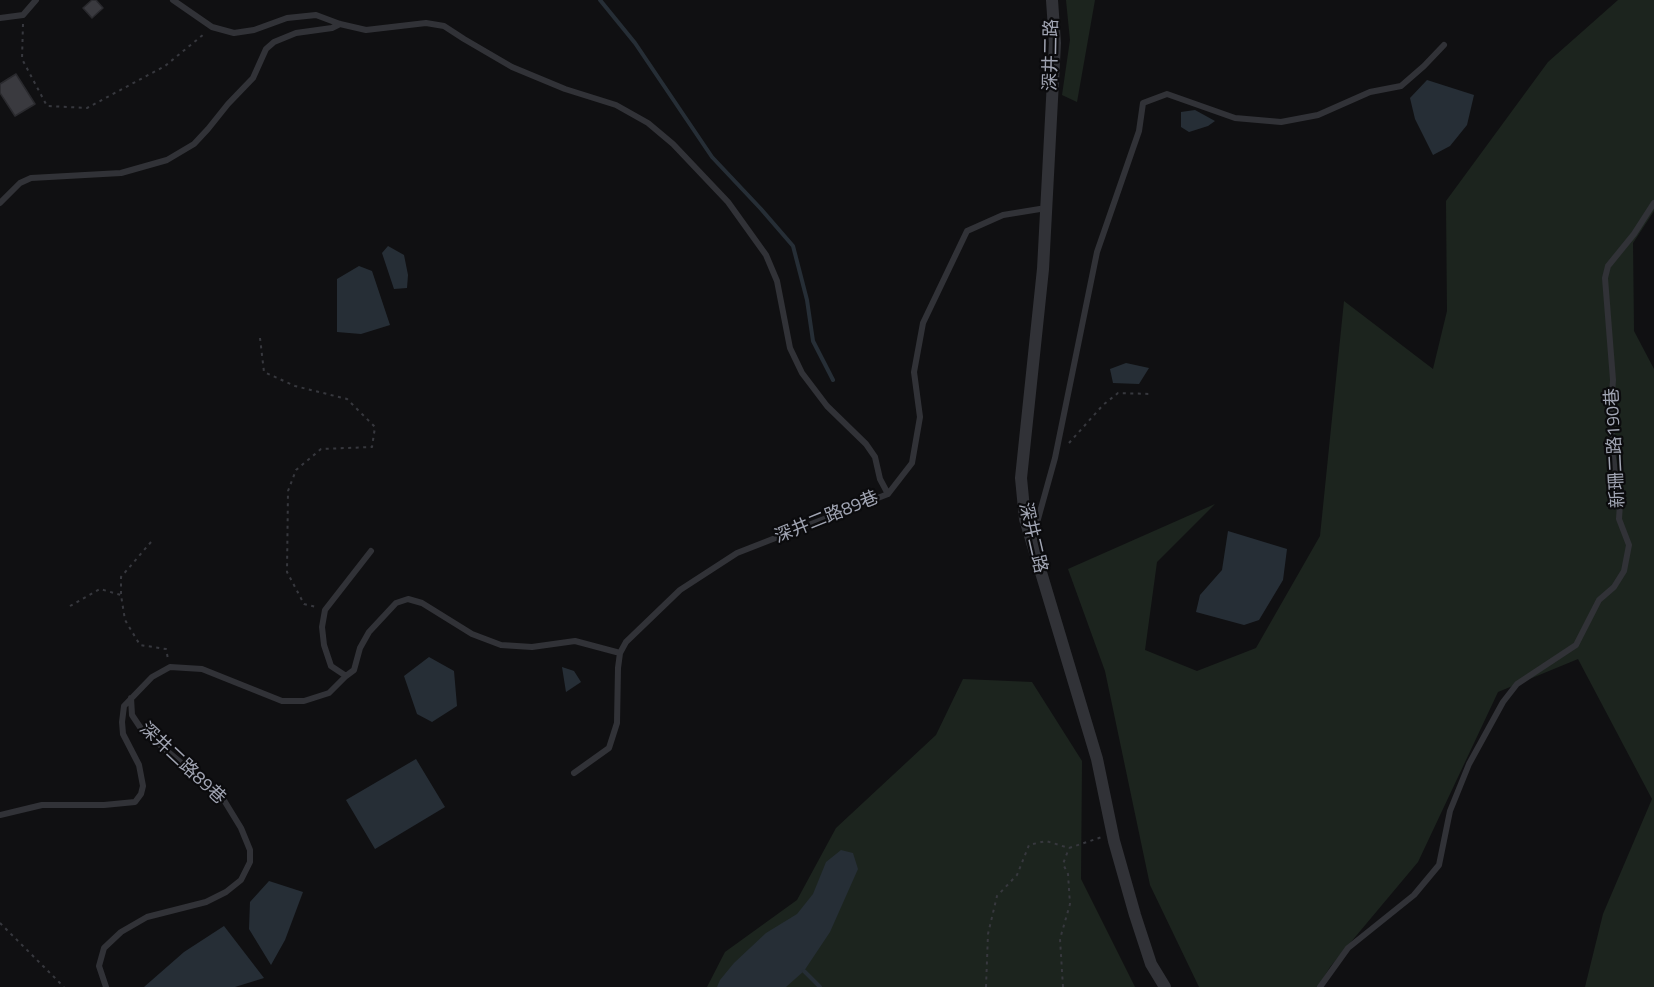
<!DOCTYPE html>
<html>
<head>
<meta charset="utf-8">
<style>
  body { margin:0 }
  canvas { display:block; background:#101012 }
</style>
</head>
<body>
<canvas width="1654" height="987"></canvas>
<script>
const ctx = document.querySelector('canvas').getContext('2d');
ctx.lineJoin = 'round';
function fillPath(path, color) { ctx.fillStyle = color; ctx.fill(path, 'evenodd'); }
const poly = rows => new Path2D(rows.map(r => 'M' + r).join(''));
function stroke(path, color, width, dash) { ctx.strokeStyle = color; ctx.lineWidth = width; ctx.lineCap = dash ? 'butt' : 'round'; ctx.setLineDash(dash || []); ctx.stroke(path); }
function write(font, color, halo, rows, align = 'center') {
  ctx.font = font + ' "Titillium Web","Noto Sans TC",sans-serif'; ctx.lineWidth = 4.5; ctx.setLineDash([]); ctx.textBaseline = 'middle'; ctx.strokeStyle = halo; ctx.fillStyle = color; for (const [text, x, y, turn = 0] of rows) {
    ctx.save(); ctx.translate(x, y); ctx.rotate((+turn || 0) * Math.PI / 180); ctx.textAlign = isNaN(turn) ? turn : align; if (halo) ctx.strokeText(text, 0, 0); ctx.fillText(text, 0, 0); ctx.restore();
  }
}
fillPath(poly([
  [1066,0,1095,0,1077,102,1062,95,1070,40],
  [1618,0,1654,0,1654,211,1633,243,1634,331,1654,369,1654,987,1585,987,1603,914,1652,799,1578,659,1498,692,1418,862,1330,967,1318,987,1199,987,1150,885,1105,671,1068,569,1215,504,1157,562,1145,650,1197,671,1256,648,1320,536,1344,301,1433,369,1447,311,1446,201,1548,62],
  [963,679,1032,682,1082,761,1081,879,1135,987,707,987,725,952,797,900,836,828,936,735]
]), '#1c241e');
fillPath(poly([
  [1427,80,1474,95,1467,125,1450,146,1433,155,1415,119,1410,98],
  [1195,110,1215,121,1208,126,1189,132,1181,127,1181,112],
  [388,246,404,255,408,275,407,288,394,289,382,253],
  [359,266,372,271,390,325,361,334,337,332,337,279],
  [1126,363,1149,368,1139,384,1113,383,1110,369],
  [1228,531,1287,549,1283,580,1259,620,1244,625,1196,612,1200,595,1222,570],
  [429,657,454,671,457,706,432,722,417,714,404,676],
  [562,667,574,671,581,682,566,692],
  [416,759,445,807,375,849,346,800],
  [841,850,853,853,858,869,830,932,804,971,786,987,717,987,720,980,734,963,766,933,797,914,813,894,826,862],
  [269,881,303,892,285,940,271,965,249,929,250,902],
  [224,926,264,978,235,987,144,987,184,952]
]), '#262e36');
stroke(poly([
  [600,0,635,43,712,157,761,209,793,246,807,300,813,341,833,380],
  [804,971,820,987]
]), '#262e36', 4);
const building = poly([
  [92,0,96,0,103,8,92,18,83,8,92,0],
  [16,74,35,104,15,116,0,93,0,84,16,74]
]);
fillPath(building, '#3a3a3f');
stroke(building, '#2a2a2e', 1.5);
stroke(poly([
  [23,24,22,59,47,106,87,108,165,66,204,34],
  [260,338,264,372,295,386,347,399,375,427,372,447,321,449,296,470,288,491,287,572,304,604,316,607],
  [1069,443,1103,405,1118,393,1150,394],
  [151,542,121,577,121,595,125,620,140,645,166,649,168,659],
  [70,606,100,589,121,595],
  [0,923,64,987],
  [986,987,988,934,997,896,1017,875,1029,845,1046,841,1069,848,1102,837],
  [1063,987,1060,939,1070,904,1068,874,1063,864,1069,848]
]), '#37383e', 2, [3, 4.5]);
stroke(poly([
  [173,0,212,27,234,33,254,30,287,18,316,15,340,24,366,30,426,23,444,26,464,39,512,67,565,89,616,105,648,123,673,144,728,202,766,255,777,281,790,348,802,373,827,406,866,444,875,457,880,479,888,494],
  [0,18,23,15,36,0],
  [0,203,20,183,31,178,121,173,167,160,194,144,208,129,228,104,253,78,266,49,274,42,296,33,332,28,340,24],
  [1033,537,1055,458,1097,252,1139,131,1143,103,1167,94,1235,118,1281,122,1318,115,1370,92,1401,86,1424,66,1444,45],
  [371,551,325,610,322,627,324,645,331,666,346,676,354,670,360,648,369,632,396,603,408,599,422,603,472,634,501,645,532,647,575,641,620,653],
  [574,773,609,748,617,723,618,668,620,653,626,642,680,590,737,553,888,494,912,463,920,417,914,372,923,323,967,231,1003,215,1046,208],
  [0,815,42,805,104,805,135,802,141,794,143,786,139,765,123,734,122,722,124,706,152,677,170,667,202,669,282,701,304,701,329,693,346,676],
  [106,987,99,966,104,948,121,932,147,917,206,902,226,892,241,880,250,862,250,850,241,828,222,797,142,730,132,715,131,698],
  [1320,987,1348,948,1414,895,1439,865,1450,811,1469,764,1503,702,1517,684,1576,645,1599,600,1614,587,1624,571,1629,545,1619,519,1620,504,1612,451,1611,407,1613,380,1605,278,1608,266,1634,234,1654,203]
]), '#313237', 6);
stroke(poly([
  [1052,0,1055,43,1043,269,1021,478,1025,519,1097,759,1114,841,1135,915,1151,964,1165,987]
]), '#313237', 12);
write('18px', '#a1a5b3', '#0b0b0d', [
  ["深井二路",1052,55,-89],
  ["新珊二路190巷",1616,448,-93],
  ["深井二路89巷",827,518,-22],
  ["深井二路",1032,538,77],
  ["深井二路89巷",182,764,43]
]);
</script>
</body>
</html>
